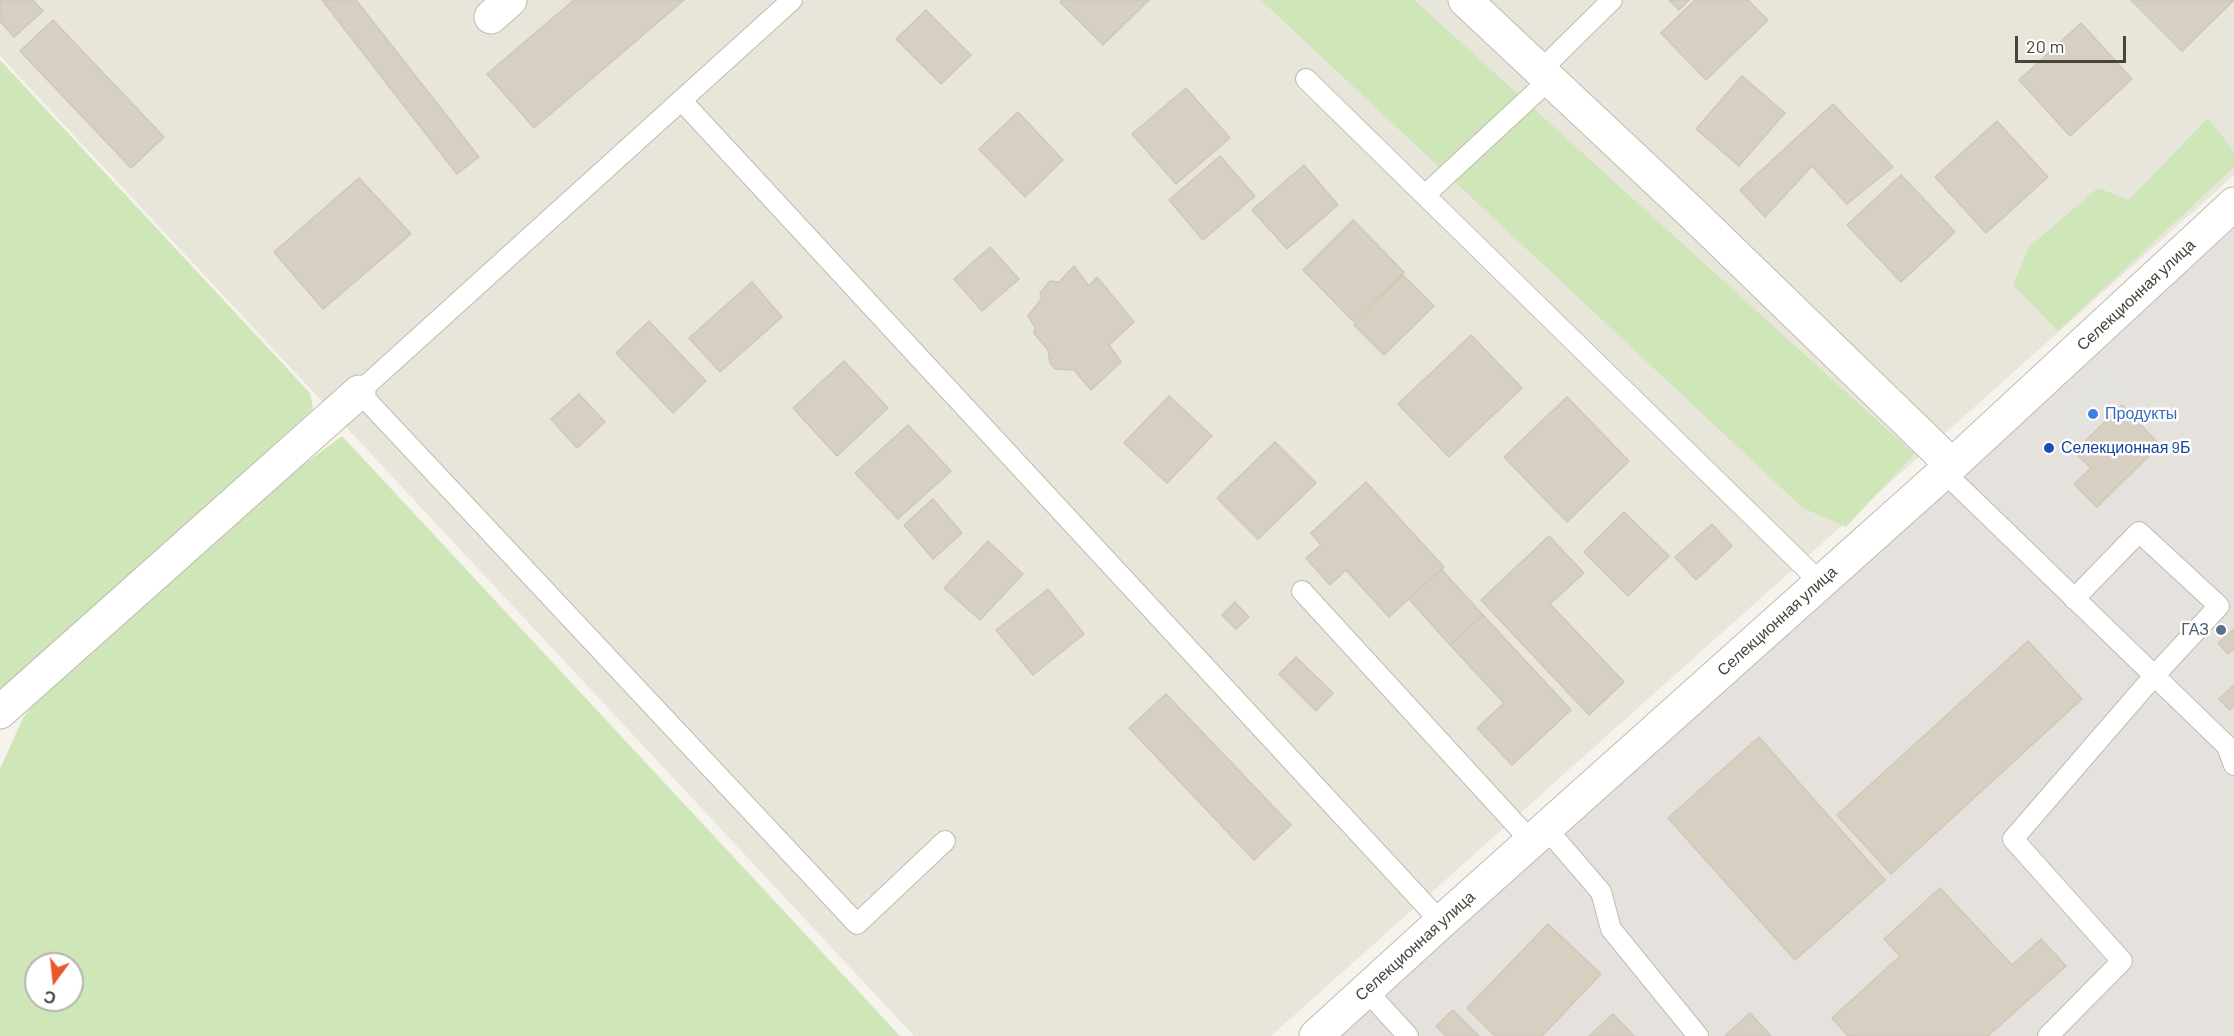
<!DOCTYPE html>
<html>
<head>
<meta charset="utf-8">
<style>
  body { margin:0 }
  #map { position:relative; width:2234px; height:1036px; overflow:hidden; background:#f5f3ec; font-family:Barlow,sans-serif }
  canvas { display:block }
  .north { position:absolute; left:24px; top:952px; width:60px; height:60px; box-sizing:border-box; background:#fff; border:2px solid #b6b4b0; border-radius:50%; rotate:195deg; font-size:16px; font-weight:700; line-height:24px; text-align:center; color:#49443a }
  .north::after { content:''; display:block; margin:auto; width:21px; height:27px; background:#ec572c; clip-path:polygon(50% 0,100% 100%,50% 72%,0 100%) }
  .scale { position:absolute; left:2015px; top:36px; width:111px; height:27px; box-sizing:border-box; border:3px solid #49443a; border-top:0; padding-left:8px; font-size:18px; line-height:21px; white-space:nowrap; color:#49443a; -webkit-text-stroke:4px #fff; paint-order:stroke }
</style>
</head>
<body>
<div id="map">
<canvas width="2234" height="1036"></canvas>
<div class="north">С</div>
<div class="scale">20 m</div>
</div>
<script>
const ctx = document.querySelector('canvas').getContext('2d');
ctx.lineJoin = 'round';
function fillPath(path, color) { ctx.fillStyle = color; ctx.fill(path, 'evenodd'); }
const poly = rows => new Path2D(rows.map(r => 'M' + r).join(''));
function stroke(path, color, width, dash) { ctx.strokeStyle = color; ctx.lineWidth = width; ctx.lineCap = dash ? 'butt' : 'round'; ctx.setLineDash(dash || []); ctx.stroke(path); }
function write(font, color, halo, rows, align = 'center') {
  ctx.font = font + ' Barlow,sans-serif'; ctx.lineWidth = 5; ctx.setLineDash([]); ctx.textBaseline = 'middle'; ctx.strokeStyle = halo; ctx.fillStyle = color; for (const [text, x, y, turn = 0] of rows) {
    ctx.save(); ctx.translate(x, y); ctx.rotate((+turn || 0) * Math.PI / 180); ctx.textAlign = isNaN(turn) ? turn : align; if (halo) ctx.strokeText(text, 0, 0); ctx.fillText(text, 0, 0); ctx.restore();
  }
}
fillPath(poly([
  [0,0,2234,0,2234,175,1271,1036,914,1036,0,56]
]), '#e8e5da');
fillPath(poly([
  [2234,214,2234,1036,1335,1036]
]), '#e5e2dd');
fillPath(poly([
  [1261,0,1414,0,1914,454,1846,527,1803,508],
  [0,60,310,393,313,409,0,693],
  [2208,118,2234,152,2234,167,2058,331,2013,285,2029,247,2098,188,2129,200],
  [342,436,900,1036,0,1036,0,769,23,718,46,687,247,507],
  [36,964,72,964,72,1000,36,1000]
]), '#cee6b8');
fillPath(poly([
  [2106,361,2131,388,2076,441,2050,415]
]), '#e4e3e0');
const building = poly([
  [0,0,33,0,43,11,14,37,0,21,0,0],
  [322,0,356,0,479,157,457,174,322,0],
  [574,0,684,0,534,128,487,74,574,0],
  [1062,0,1149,0,1103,45,1060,2,1062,0],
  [1669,0,1689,0,1679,10,1669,0],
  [1695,0,1748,0,1768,20,1706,80,1661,33,1695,0],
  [2131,0,2234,0,2182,51,2131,0],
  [926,10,971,55,941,84,896,39,926,10],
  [53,20,164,137,131,168,20,51,53,20],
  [2081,23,2132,79,2070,136,2019,80,2081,23],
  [1742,76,1785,113,1739,166,1696,129,1742,76],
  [1186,88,1230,138,1176,184,1132,134,1186,88],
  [1833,104,1893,167,1847,204,1812,166,1765,217,1740,190,1833,104],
  [1018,112,1063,160,1025,197,979,149,1018,112],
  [1997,121,2048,177,1986,233,1935,177,1997,121],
  [1220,156,1255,196,1203,240,1169,200,1220,156],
  [1304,165,1338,205,1287,249,1252,210,1304,165],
  [1901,175,1955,232,1901,282,1847,225,1901,175],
  [359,178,411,234,323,309,274,252,359,178],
  [1353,220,1404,272,1354,322,1303,270,1353,220],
  [990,247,1019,279,982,311,954,279,990,247],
  [1074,266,1089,286,1097,277,1134,322,1109,345,1121,362,1091,390,1074,370,1055,369,1050,363,1048,350,1034,333,1035,327,1028,316,1042,298,1040,293,1050,281,1059,282,1074,266],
  [1403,275,1434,306,1384,355,1354,325,1403,275],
  [752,282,782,317,720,372,689,338,752,282],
  [649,321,706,381,673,413,616,353,649,321],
  [1471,335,1522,388,1449,457,1398,404,1471,335],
  [844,361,888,408,837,456,793,408,844,361],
  [579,394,605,422,577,448,551,419,579,394],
  [1169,396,1212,436,1167,483,1124,443,1169,396],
  [1567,397,1629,461,1567,522,1504,457,1567,397],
  [2122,405,2160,445,2097,507,2074,484,2091,468,2074,452,2122,405],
  [908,425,951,471,898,519,855,473,908,425],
  [1275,442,1316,483,1258,539,1217,498,1275,442],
  [1366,482,1444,567,1389,617,1346,570,1330,585,1306,558,1321,545,1311,533,1366,482],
  [933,499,962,533,933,559,904,525,933,499],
  [1624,512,1669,556,1628,596,1584,552,1624,512],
  [1712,524,1732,546,1696,580,1675,557,1712,524],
  [1549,536,1584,573,1550,604,1624,682,1589,715,1481,600,1549,536],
  [988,541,1023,574,980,620,944,588,988,541],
  [1441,569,1483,615,1450,645,1409,599,1441,569],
  [1048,589,1084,634,1033,675,996,630,1048,589],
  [1235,602,1249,617,1236,629,1222,615,1235,602],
  [1483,615,1571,710,1512,765,1477,728,1504,703,1450,645,1483,615],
  [2234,629,2234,649,2228,654,2218,643,2234,629],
  [2028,641,2082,699,1891,874,1837,815,2028,641],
  [1296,657,1333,693,1316,711,1279,674,1296,657],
  [2234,685,2234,706,2230,710,2219,699,2234,685],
  [1166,694,1291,825,1254,860,1129,728,1166,694],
  [1759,737,1885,880,1795,960,1668,818,1759,737],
  [1940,888,2012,965,2041,939,2066,966,1988,1036,1848,1036,1832,1018,1900,956,1884,939,1940,888],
  [1548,924,1601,974,1542,1036,1495,1036,1467,1008,1548,924],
  [1453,1010,1479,1036,1446,1036,1436,1026,1453,1010],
  [1750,1013,1771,1036,1726,1036,1726,1035,1750,1013],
  [1613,1014,1634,1036,1589,1036,1613,1014]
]);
fillPath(building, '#d6cfc2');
stroke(building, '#d0c8b6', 1.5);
const service = poly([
  [792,0,359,392,857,924,945,841],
  [1541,70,1612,0],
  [1306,79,1820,582],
  [681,100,1441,922],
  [1425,195,1550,79],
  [1944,472,2227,746,2234,765],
  [1302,591,1531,841],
  [1546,828,1601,892,1611,929,1698,1036],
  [1366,990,1408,1036],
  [2048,1036,2122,961,2013,839,2154,676,2219,606,2139,532,2074,599]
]);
const minor = poly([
  [1465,0,1693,214,1952,465],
  [491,17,510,0],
  [0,712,359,392],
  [1316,1036,1441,922,1952,465,2234,204]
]);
stroke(service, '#c0bbaf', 22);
stroke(minor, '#c0bbaf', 35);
stroke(service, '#fff', 20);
stroke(minor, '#fff', 33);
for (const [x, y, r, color] of [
  [2093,414,6,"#3f7fe0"],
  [2049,448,6,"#1a4fb4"],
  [2221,630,6,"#5c6f8a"]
]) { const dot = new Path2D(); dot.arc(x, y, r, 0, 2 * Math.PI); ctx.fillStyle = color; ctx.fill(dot); stroke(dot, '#fff', 2); }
write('16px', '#49443a', '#fff', [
  ["Селекционная улица",2136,295,-43],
  ["Селекционная улица",1777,621,-42],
  ["Селекционная улица",1415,946,-42]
]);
write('16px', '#366cbe', '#fff', [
  ["Продукты",2105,414]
], 'left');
write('16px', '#164399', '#fff', [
  ["Селекционная 9Б",2061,448]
], 'left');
write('16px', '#4e5e75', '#fff', [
  ["ГАЗ",2209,630]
], 'right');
</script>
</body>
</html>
